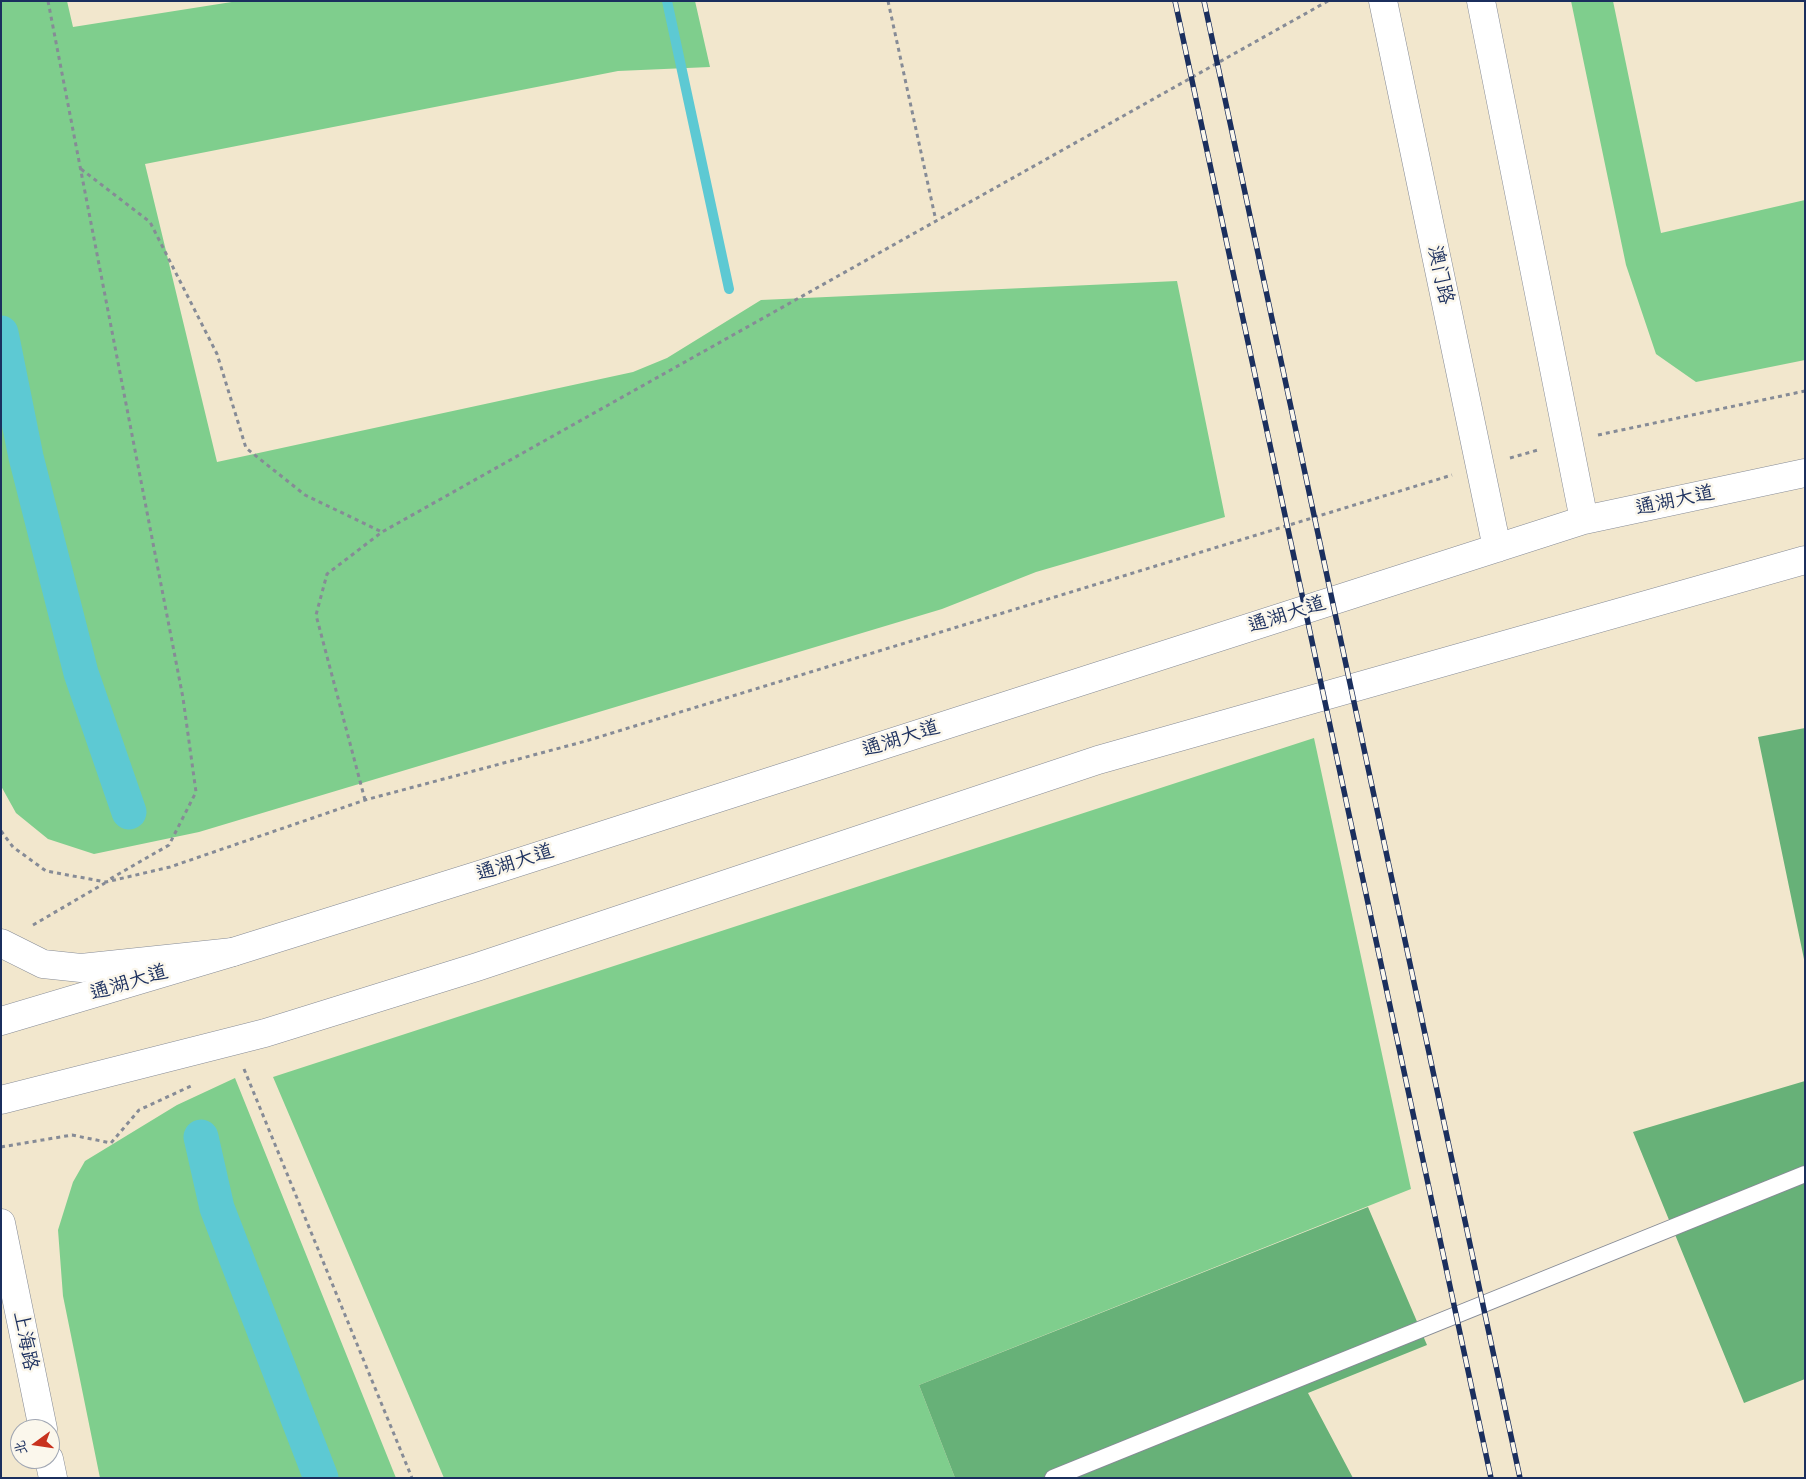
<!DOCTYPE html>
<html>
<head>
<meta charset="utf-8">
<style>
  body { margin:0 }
  #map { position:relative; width:1806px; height:1479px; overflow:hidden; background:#f2e7cd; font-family:Caveat,"LXGW WenKai TC",sans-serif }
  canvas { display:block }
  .frame { position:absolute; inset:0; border:2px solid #1b2f5e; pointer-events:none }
  .north { position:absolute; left:10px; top:1419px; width:50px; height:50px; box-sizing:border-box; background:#fbf7ec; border:1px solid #a1a7b3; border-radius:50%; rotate:256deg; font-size:14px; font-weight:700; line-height:20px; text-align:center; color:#1b2f5e }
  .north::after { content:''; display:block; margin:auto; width:18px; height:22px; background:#c8321e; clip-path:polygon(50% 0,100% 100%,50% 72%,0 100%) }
</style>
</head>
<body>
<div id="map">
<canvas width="1806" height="1479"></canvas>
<div class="frame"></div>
<div class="north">北</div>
</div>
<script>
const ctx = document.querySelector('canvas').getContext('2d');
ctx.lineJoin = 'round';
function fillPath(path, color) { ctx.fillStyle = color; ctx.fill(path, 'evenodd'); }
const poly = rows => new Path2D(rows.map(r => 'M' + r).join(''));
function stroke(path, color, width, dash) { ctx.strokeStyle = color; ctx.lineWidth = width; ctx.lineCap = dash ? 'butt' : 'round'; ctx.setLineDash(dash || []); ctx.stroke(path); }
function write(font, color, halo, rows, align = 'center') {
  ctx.font = font + ' Caveat,"LXGW WenKai TC",sans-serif'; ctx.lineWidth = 5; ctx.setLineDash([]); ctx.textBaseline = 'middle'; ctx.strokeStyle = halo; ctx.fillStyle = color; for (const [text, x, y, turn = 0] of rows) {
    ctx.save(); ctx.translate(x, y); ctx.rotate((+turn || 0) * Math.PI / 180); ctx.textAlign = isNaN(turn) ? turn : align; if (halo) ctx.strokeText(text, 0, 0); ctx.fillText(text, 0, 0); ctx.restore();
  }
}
fillPath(poly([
  [1,1,67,1,73,27,238,1,695,1,710,67,618,71,145,164,217,462,633,372,667,358,761,300,1177,281,1225,517,1036,572,942,609,199,832,94,854,48,839,16,813,1,786],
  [1571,1,1613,1,1661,233,1805,200,1805,360,1696,382,1656,354,1626,265],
  [1314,738,1411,1189,919,1385,955,1478,444,1478,273,1077],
  [235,1078,396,1478,100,1478,63,1296,58,1230,73,1182,85,1161,177,1105]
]), '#7fce8d');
fillPath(poly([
  [1805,728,1805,964,1758,737],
  [1805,1081,1805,1379,1744,1403,1633,1132],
  [1368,1207,1427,1345,1308,1393,1353,1478,955,1478,919,1385]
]), '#67b178');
stroke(poly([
  [667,1,729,289]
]), '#5dc9d3', 10);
stroke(poly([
  [1,333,26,457,81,673,129,812],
  [201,1137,217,1208,321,1478]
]), '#5dc9d3', 35);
const service = poly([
  [1053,1478,1805,1174]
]);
const tertiary = poly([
  [1383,1,1497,548],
  [1481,1,1584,520],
  [1,1021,233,952,482,874,1584,520,1805,473],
  [1,1100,265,1033,477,967,1098,760,1805,560]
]);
const secondary = poly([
  [1,943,43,964,81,968,233,952],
  [1,1223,43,1429],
  [49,1459,53,1478]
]);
stroke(service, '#868b96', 18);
stroke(tertiary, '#868b96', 29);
stroke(secondary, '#868b96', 29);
stroke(poly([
  [48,1,183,698,196,792,169,845,110,879],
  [888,1,936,221],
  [81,169,150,222,217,354,246,448,305,495,382,532],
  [1598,435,1805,391],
  [1510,458,1538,450],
  [365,800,316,615,327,574,382,532,1328,1],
  [1,831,13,847,46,871,106,882,170,867,365,800,586,741,1452,475],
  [33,925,105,883],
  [244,1069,412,1478],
  [1,1147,72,1135,111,1143,139,1110,191,1086]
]), '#868b96', 3, [4, 4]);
stroke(service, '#fff', 16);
stroke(tertiary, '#fff', 28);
stroke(secondary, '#fff', 28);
const rail = poly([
  [1175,1,1491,1478],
  [1204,1,1520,1478]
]);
stroke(rail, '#1b2f5e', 5.5);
stroke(rail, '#fbf7ec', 4, [11]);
write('20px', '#1b2f5e', '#fbf7ec', [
  ["澳门路",1440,275,78],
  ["通湖大道",1675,501,-12],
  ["通湖大道",1287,615,-18],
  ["通湖大道",901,739,-18],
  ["通湖大道",515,863,-18],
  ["通湖大道",129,983,-17],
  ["上海路",25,1341,79]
]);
</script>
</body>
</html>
